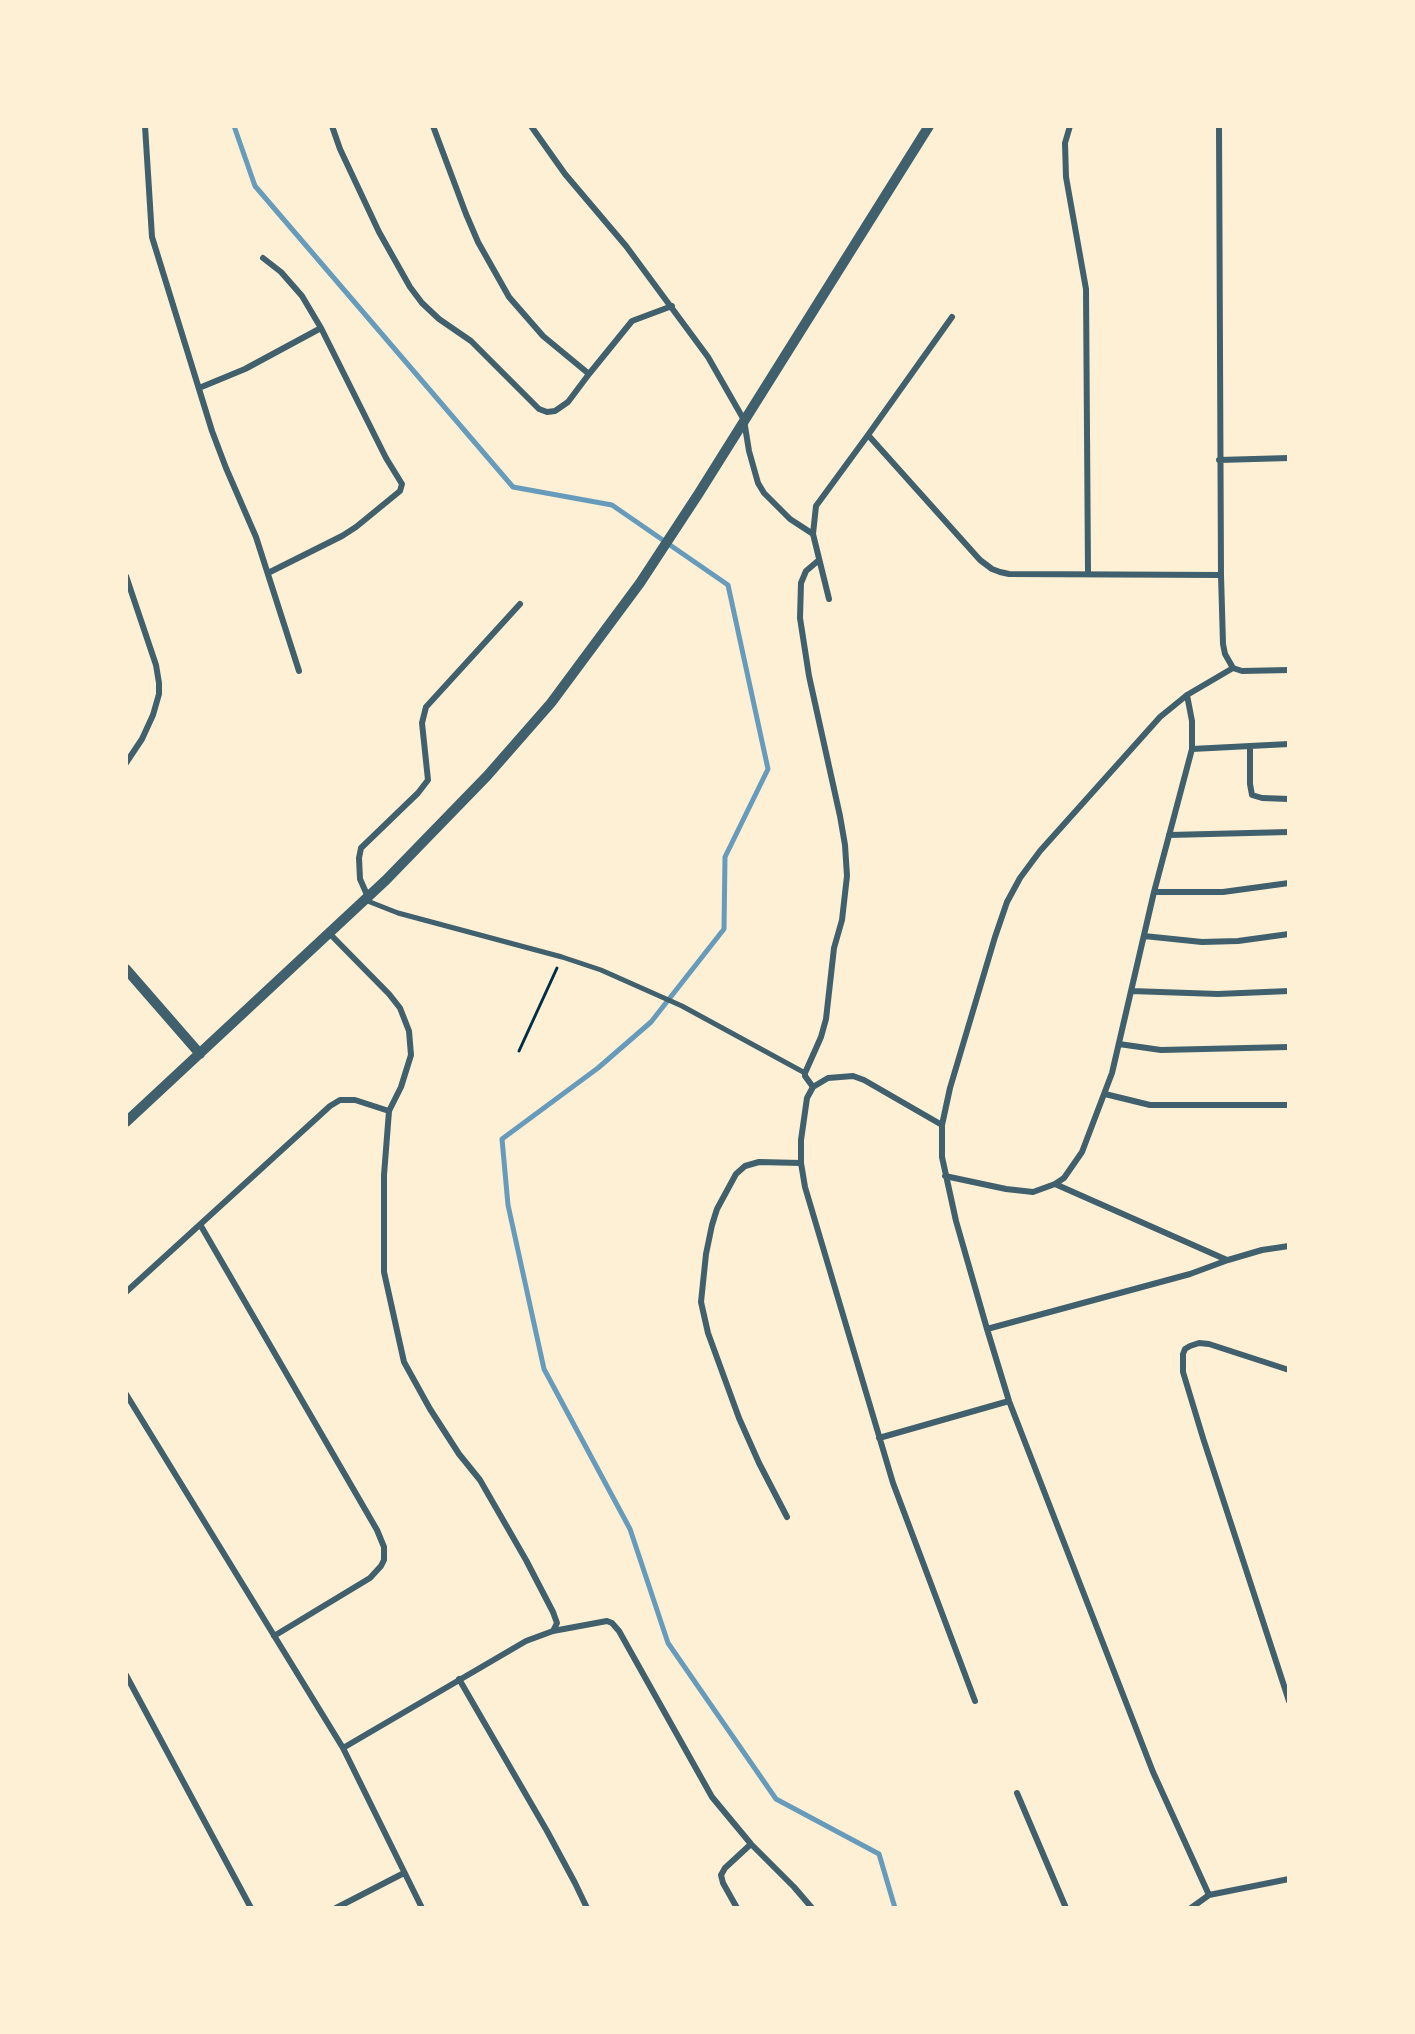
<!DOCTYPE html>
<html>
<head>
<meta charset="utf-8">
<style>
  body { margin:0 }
  #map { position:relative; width:1415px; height:2034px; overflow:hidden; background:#fdf0d5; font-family:Mulish,sans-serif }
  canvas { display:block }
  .frame { position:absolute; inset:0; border:128px solid #fdf0d5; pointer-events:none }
</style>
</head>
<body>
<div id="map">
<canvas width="1415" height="2034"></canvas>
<div class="frame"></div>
</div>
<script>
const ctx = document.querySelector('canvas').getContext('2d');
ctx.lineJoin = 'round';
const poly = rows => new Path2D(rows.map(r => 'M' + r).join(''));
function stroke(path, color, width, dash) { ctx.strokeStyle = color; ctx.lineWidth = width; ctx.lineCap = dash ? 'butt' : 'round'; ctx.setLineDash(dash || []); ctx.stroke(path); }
stroke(poly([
  [234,126,255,186,513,487,612,505,728,585,768,769,725,857,724,929,651,1022,598,1068,502,1139,508,1205,544,1369,630,1529,668,1643,776,1799,879,1854,895,1908]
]), '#669bbc', 5);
stroke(poly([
  [519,1051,557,968]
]), '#003049', 3);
stroke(poly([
  [365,900,398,913,562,957,601,970,682,1006,805,1073]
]), '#3f606c', 5);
stroke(poly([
  [145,126,152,237,212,431,226,468,256,537,299,671],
  [332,126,340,149,379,232,410,287,422,303,439,319,471,341,539,409,547,412,555,411,568,402,589,374,632,321,672,306],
  [433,126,466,214,478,242,509,297,543,336,589,374],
  [531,126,565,174,626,246,708,357,744,420,749,451,758,483,764,493,790,519,813,534],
  [1070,126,1065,143,1066,177,1086,289,1088,573],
  [1219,126,1221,575,1223,644,1225,654,1233,668],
  [263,258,281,272,302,296,321,328,386,458,402,484,400,491,356,527,342,536,268,573],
  [199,388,245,369,321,328],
  [868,435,980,560,992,569,1000,572,1009,574,1221,575],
  [1219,460,1289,458],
  [126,576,156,665,159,683,159,694,153,715,142,739,126,763],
  [829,599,813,534,816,506,868,435,952,317],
  [1233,668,1242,671,1289,670],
  [1250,746,1250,784,1252,795,1262,798,1289,799],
  [1192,749,1289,744],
  [1169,835,1289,832],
  [1154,892,1223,892,1289,883],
  [368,897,360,879,359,858,361,848,418,793,428,780,422,723,426,707,520,604],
  [329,933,389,994,400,1008,409,1031,411,1055,401,1087,389,1111,384,1175,384,1272,404,1362,430,1409,459,1454,480,1480,526,1560,553,1612,557,1623,553,1631],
  [1144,936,1202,942,1238,941,1289,934],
  [1131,991,1218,994,1289,991],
  [1119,1044,1161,1050,1289,1047],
  [813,1087,805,1076,805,1073,821,1037,826,1019,834,948,842,920,847,876,845,845,840,816,809,676,800,618,801,583,806,571,819,560],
  [1105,1094,1150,1105,1289,1105],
  [942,1125,864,1080,853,1076,828,1078,813,1087,807,1098,801,1140,801,1163,805,1187,893,1483,975,1701],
  [945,1176,1006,1189,1033,1192,1055,1184,1064,1178,1082,1152,1112,1073,1154,892,1192,749,1192,721,1187,695],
  [1055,1184,1227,1260],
  [201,1226,377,1530,384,1547,384,1560,381,1566,370,1578,274,1636],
  [126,1292,330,1106,340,1100,355,1100,389,1111],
  [987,1329,1190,1274,1228,1260,1262,1250,1289,1246],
  [1289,1370,1209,1344,1199,1343,1190,1346,1185,1349,1183,1354,1183,1372,1203,1438,1289,1701],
  [126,1394,343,1748,422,1908],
  [879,1438,1009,1401],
  [787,1517,759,1463,739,1418,708,1333,701,1302,706,1254,712,1225,717,1209,736,1174,745,1166,759,1162,801,1163],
  [126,1675,251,1908],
  [459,1679,547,1831,575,1883,587,1908],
  [343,1748,526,1641,553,1631,607,1621,612,1623,619,1631,712,1797,751,1844,794,1887,812,1908],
  [1017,1793,1066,1908],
  [1209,1895,1153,1772,1009,1401,987,1329,956,1221,942,1157,942,1125,950,1088,995,937,1007,902,1020,878,1040,851,1160,717,1187,695,1233,668],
  [336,1908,404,1873],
  [737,1908,723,1883,721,1875,725,1868,751,1844],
  [1191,1908,1209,1895,1289,1879]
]), '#3f606c', 6);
stroke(poly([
  [126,969,200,1054],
  [126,1122,386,880,487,776,551,703,640,583,699,493,929,126]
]), '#3f606c', 10);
</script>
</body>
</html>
